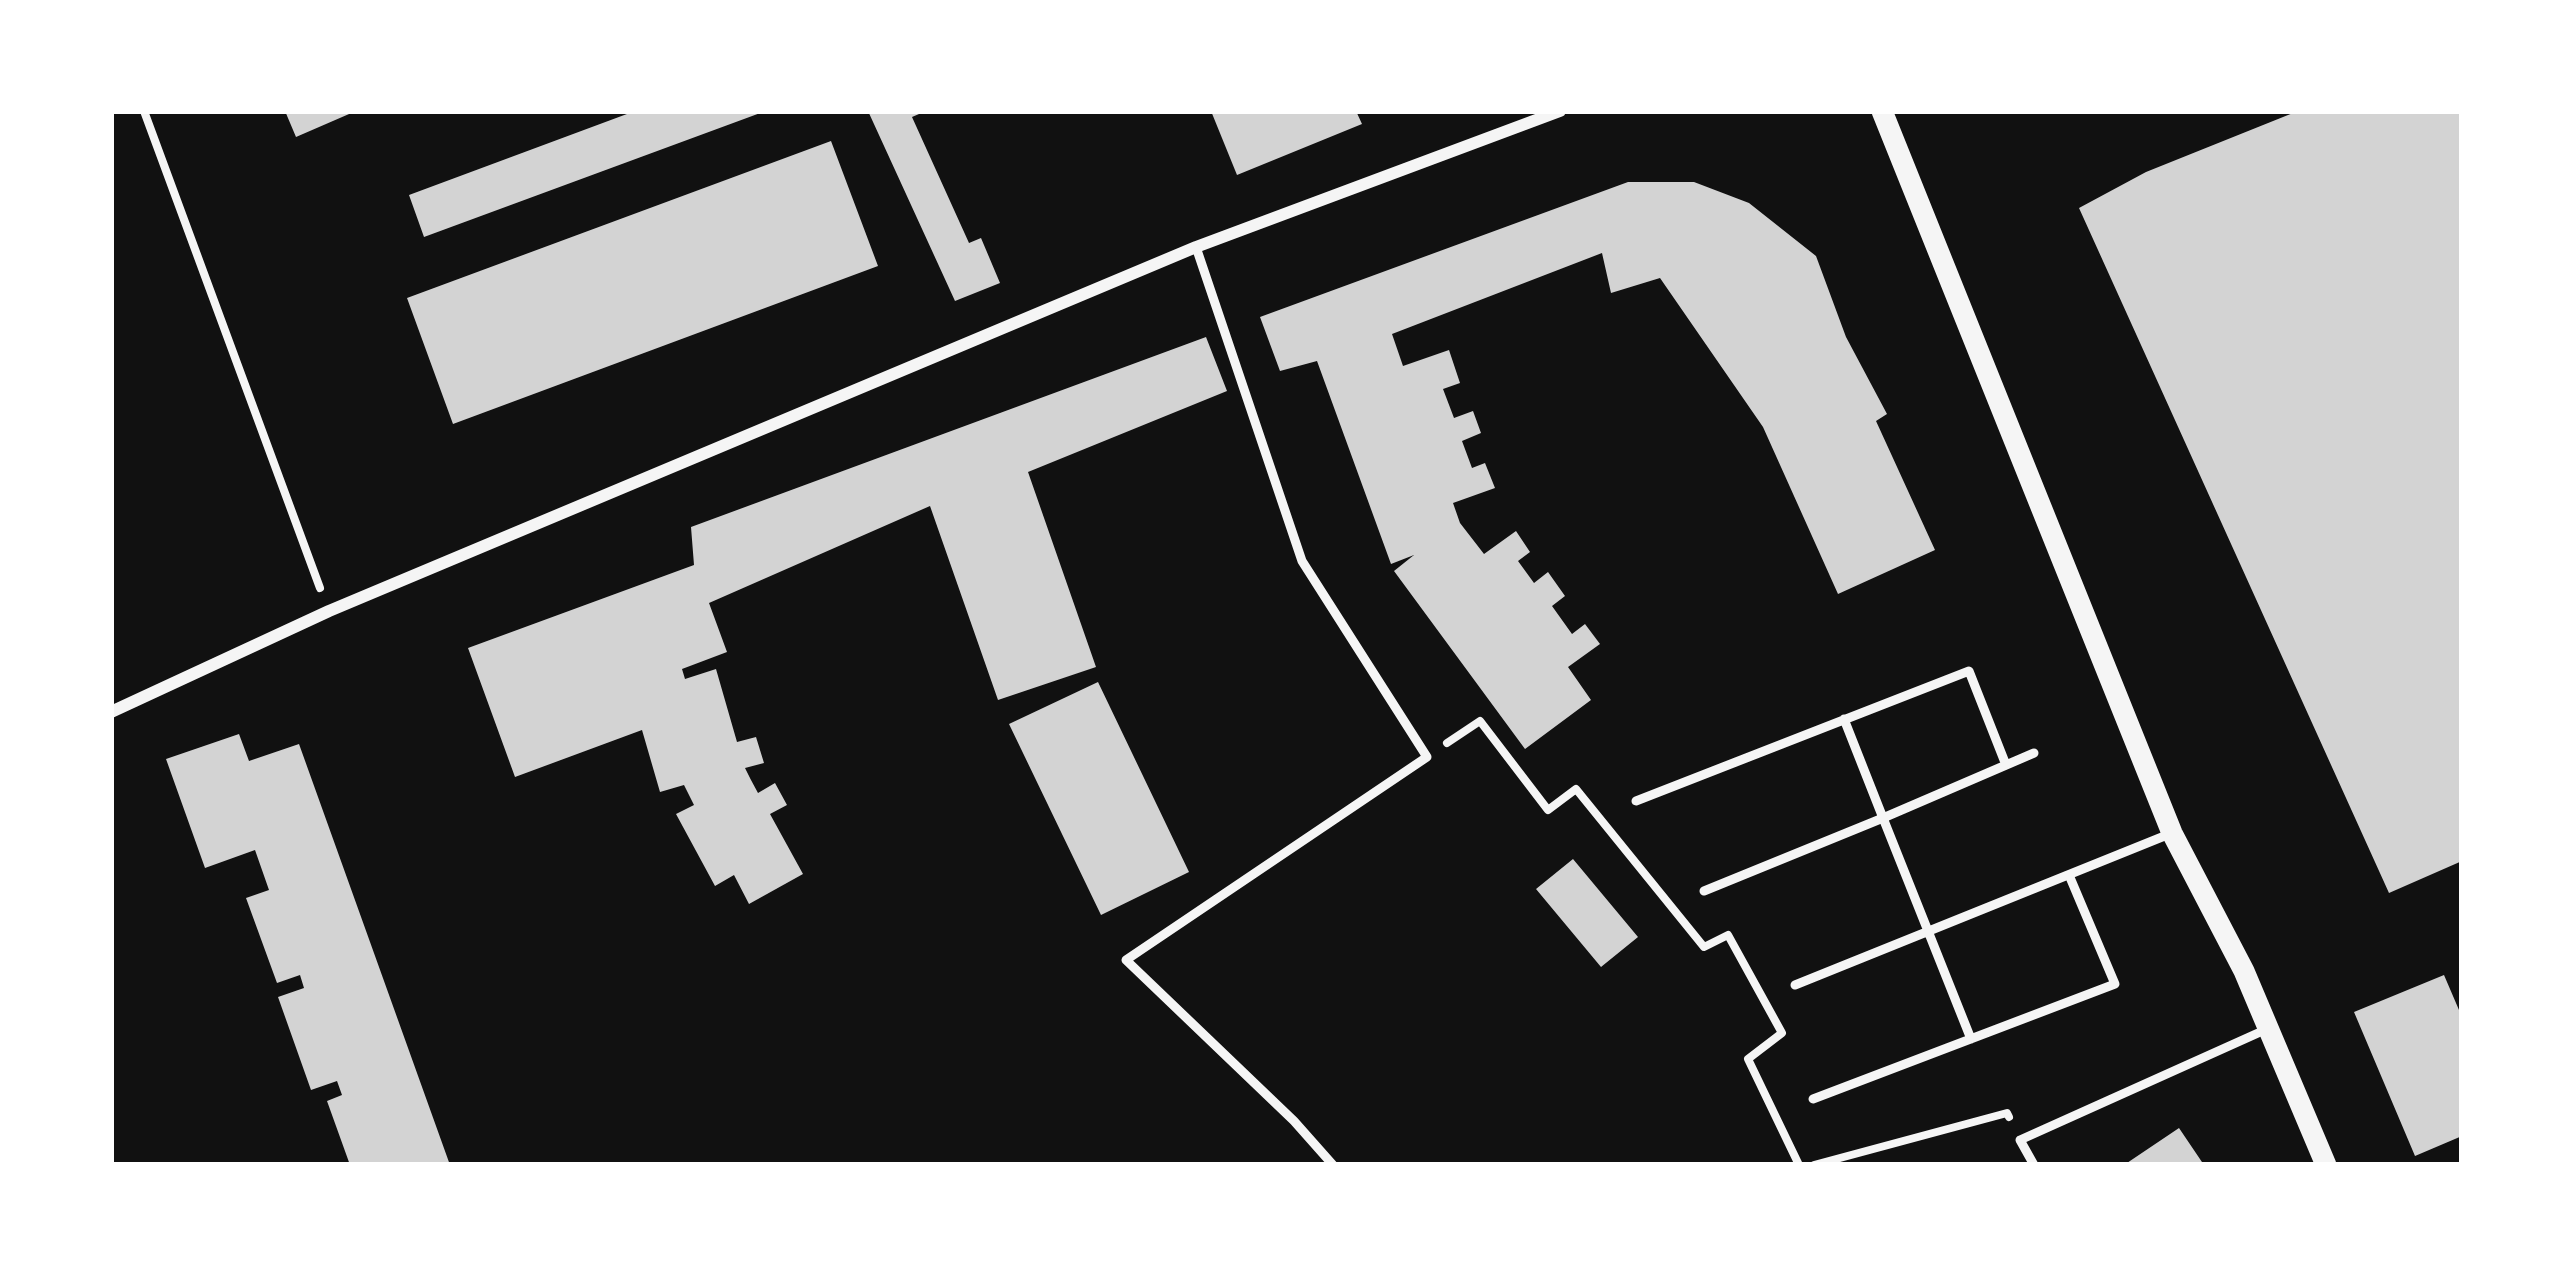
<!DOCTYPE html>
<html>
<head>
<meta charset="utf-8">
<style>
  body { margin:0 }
  #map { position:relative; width:2573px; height:1276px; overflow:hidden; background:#111; font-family:Jost,sans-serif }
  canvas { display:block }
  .frame { position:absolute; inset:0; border:114px solid #fff; pointer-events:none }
</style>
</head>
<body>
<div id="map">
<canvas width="2573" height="1276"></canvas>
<div class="frame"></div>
</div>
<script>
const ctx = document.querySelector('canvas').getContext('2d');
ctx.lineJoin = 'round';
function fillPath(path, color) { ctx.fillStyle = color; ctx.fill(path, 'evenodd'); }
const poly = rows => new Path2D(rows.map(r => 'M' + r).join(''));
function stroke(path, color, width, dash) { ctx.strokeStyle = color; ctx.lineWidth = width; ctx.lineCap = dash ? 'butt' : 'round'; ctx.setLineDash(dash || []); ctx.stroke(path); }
fillPath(poly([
  [285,111,356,111,296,137],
  [635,111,763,112,424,237,409,195],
  [868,111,926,111,912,117,969,243,981,238,1000,283,955,301],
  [1211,111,1356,111,1362,124,1237,175],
  [2298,111,2458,111,2462,120,2462,861,2389,893,2079,208,2146,172],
  [831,141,878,266,453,424,407,298],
  [1628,182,1694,182,1749,203,1816,256,1846,337,1887,414,1876,421,1935,550,1838,594,1763,427,1660,278,1611,293,1602,253,1392,334,1403,366,1449,350,1460,383,1443,389,1454,418,1473,411,1481,433,1462,441,1472,468,1485,463,1495,488,1453,503,1460,523,1484,554,1516,531,1530,552,1518,561,1534,583,1548,572,1565,596,1552,606,1572,634,1585,624,1600,644,1568,667,1591,700,1525,749,1394,571,1414,555,1391,564,1317,361,1280,371,1260,317],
  [1206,337,1227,391,1028,472,1096,667,998,700,930,506,709,603,727,652,682,669,685,679,716,669,737,742,756,737,764,763,745,768,751,780,758,793,775,783,787,805,770,814,803,874,749,904,734,875,715,886,676,814,694,805,684,785,660,792,642,730,515,777,468,648,694,565,691,527],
  [1098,682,1189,872,1101,915,1009,724],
  [239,734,249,761,299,744,450,1165,350,1165,327,1101,342,1095,337,1081,311,1090,278,997,304,988,300,975,277,983,246,898,269,890,255,850,205,868,166,759],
  [1573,859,1638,937,1601,967,1536,889],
  [2444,975,2462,1017,2462,1136,2415,1156,2354,1012],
  [2179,1128,2204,1165,2124,1165]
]), '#d3d3d3');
stroke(poly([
  [144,111,320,588],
  [1447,743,1480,721,1548,810,1576,789,1704,947,1728,935,1782,1033,1748,1059,1799,1165],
  [1814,1165,2007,1113,2009,1117]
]), '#f5f5f5', 8);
stroke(poly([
  [1196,247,1302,561,1427,757,1126,960,1294,1121,1333,1165],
  [1844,719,1883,818,2034,753],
  [1636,801,1969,671,2006,765],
  [1704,891,1883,818,1971,1039],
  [1795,985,2172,833],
  [1813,1099,2115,984,2069,875],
  [2034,1165,2020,1140,2267,1029]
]), '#f5f5f5', 9);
stroke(poly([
  [111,712,329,611,1196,247,1560,111]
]), '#f5f5f5', 12);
stroke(poly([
  [1882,111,2172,833,2244,971,2326,1165]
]), '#f5f5f5', 21);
</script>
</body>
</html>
